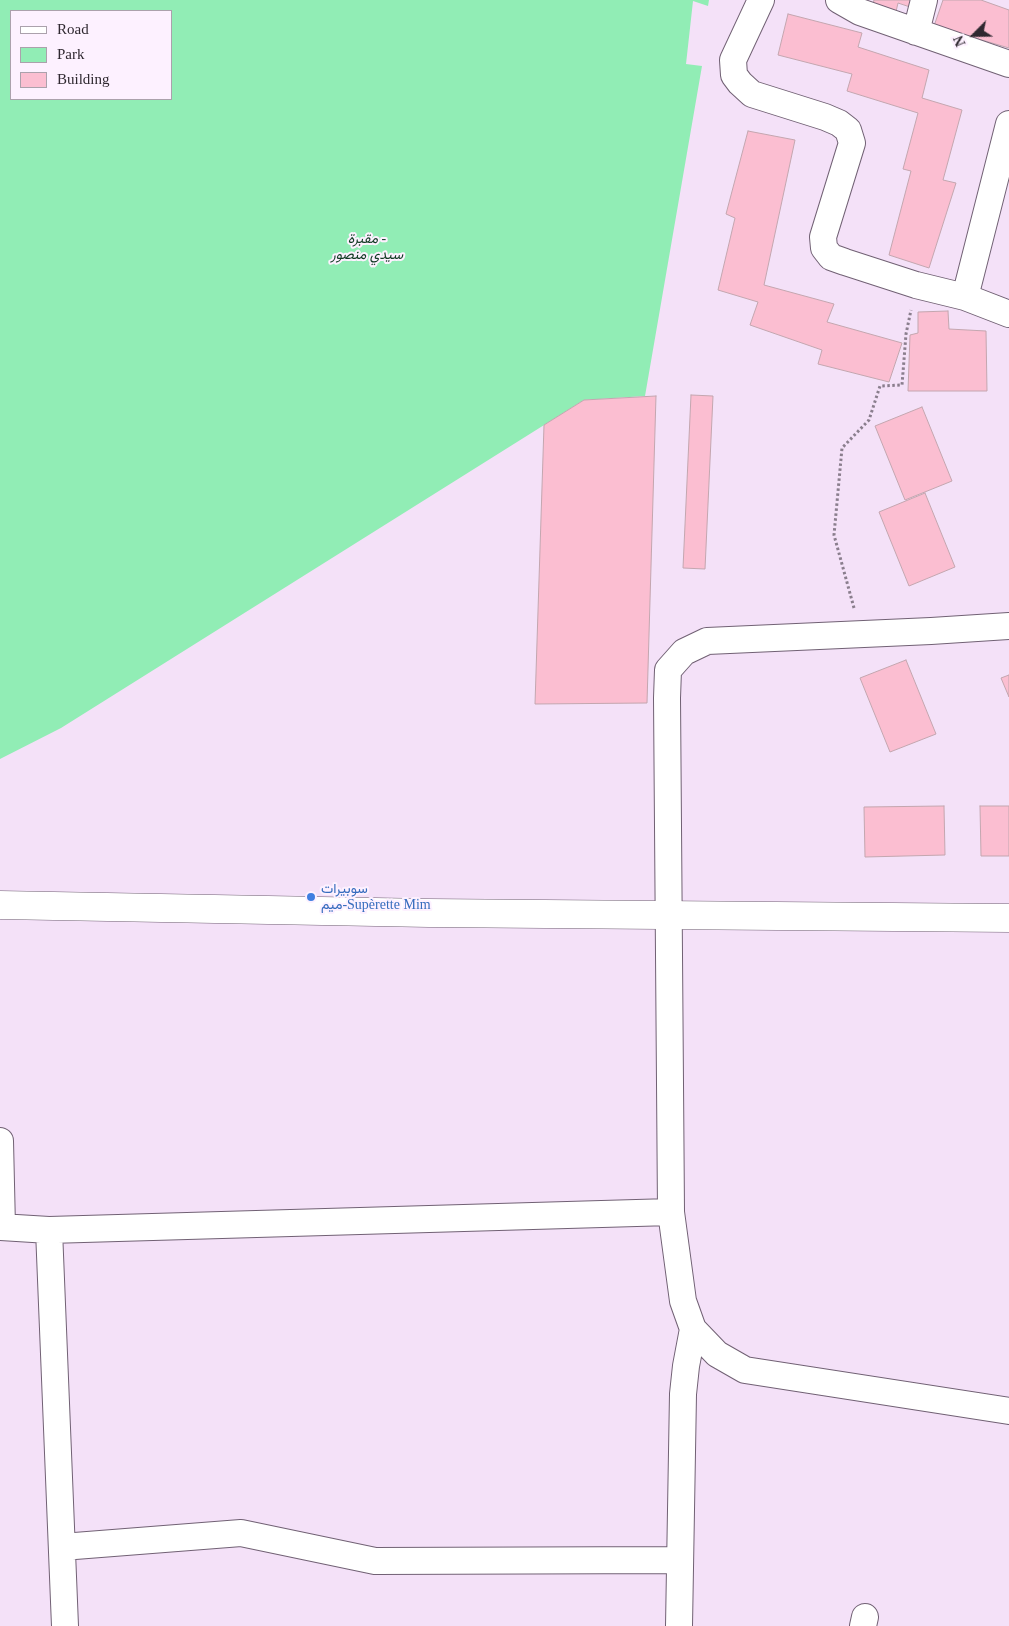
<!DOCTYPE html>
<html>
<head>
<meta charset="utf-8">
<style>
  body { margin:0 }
  #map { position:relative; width:1009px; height:1626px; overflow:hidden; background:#f4e1f8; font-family:"Times New Roman",serif }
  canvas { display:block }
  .legend { position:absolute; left:10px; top:10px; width:162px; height:90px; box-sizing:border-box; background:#fdf1ff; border:1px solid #aba1ac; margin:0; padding:6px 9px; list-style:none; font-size:15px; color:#2f2830 }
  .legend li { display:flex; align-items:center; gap:10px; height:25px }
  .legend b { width:25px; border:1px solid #aba1ac }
  .north { position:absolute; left:949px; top:10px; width:50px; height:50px; -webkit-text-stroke:4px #fdf1ff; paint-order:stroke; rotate:247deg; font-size:14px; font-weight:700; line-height:20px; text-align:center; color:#2f2830 }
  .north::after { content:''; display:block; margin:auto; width:18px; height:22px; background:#2f2830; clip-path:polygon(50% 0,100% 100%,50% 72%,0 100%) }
</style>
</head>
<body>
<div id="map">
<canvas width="1009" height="1626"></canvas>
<ul class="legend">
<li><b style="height:6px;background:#fff"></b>Road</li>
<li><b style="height:14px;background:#91edb5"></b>Park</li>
<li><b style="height:14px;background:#fbbed1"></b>Building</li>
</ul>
<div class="north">N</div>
</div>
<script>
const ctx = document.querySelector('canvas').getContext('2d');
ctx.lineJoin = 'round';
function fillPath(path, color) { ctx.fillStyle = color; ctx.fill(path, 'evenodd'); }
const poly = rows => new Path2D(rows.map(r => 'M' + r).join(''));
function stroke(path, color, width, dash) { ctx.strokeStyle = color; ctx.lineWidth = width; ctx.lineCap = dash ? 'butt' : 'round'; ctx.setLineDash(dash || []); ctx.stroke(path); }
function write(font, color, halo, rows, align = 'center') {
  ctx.font = font + ' "Times New Roman",Vazirmatn,serif'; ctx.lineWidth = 4; ctx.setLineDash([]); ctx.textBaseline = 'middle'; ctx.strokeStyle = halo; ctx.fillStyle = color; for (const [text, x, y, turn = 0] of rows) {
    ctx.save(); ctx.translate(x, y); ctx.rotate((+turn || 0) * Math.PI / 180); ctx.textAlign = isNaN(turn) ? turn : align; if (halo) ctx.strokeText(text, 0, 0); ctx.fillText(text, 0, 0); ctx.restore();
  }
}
fillPath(poly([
  [0,0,709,0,708,6,693,1,686,64,702,66,645,396,584,400,61,728,0,759],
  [11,11,171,11,171,99,11,99]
]), '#91edb5');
const building = poly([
  [874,0,915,0,913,8,898,3,895,16,872,8,874,0],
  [943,0,981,0,1009,10,1009,48,934,26,943,0],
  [788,14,862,33,858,47,929,70,922,98,962,110,943,180,956,183,929,268,889,255,911,171,903,169,918,113,847,91,852,74,778,55,788,14],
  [748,131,795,140,764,285,834,304,827,322,902,343,889,382,818,364,822,350,750,325,758,302,718,290,735,218,726,214,748,131],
  [948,311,949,329,986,331,987,391,908,391,910,335,918,333,918,312,948,311],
  [691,395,713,396,705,569,683,568,691,395],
  [656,396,647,703,535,704,544,425,584,400,656,396],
  [922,407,952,481,905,500,875,426,922,407],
  [925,493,955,567,909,586,879,512,925,493],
  [906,660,936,734,890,752,860,678,906,660],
  [1009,675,1009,697,1001,678,1009,675],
  [944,806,945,855,865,857,864,807,944,806],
  [980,806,1009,806,1009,856,981,856,980,806]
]);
fillPath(building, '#fbbed1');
stroke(building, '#c3a6af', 1);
const minor = poly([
  [761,0,733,60,734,75,740,83,752,94,825,117,839,123,848,130,852,143,823,237,824,248,831,257,845,262,916,285,965,297],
  [839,0,860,12,1009,64],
  [916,32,924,0],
  [1009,124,965,297,1009,314],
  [0,1141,2,1227],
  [671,1212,683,1301,693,1329,717,1354,745,1370,1009,1411],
  [0,1227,49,1230,65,1626],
  [49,1230,671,1212,667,698,668,670,684,652,707,641,931,631,1009,626],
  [62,1547,241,1533,375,1561,680,1560],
  [679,1626,683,1394,686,1366,693,1329],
  [863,1626,865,1617]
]);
const major = poly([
  [0,905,429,913,1009,918]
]);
stroke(minor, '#716174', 28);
stroke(major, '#716174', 29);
stroke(poly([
  [854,608,834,535,842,448,869,420,880,386,902,385,906,334,911,310]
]), '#8a7e8d', 3, [2.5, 2.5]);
stroke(minor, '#fff', 26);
stroke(major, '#fff', 28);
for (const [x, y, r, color] of [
  [311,897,5,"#3f7fe0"]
]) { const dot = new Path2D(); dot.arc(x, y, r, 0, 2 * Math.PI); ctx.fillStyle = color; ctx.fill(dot); stroke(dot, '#fdf1ff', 2); }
write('italic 14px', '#123b24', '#fdf1ff', [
  ["مقبرة -",367,239],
  ["سيدي منصور",367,255]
]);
write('14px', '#366cbe', '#fdf1ff', [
  ["سوبيرات",321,889],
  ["ميم-Supèrette Mim",321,905]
], 'left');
</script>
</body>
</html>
